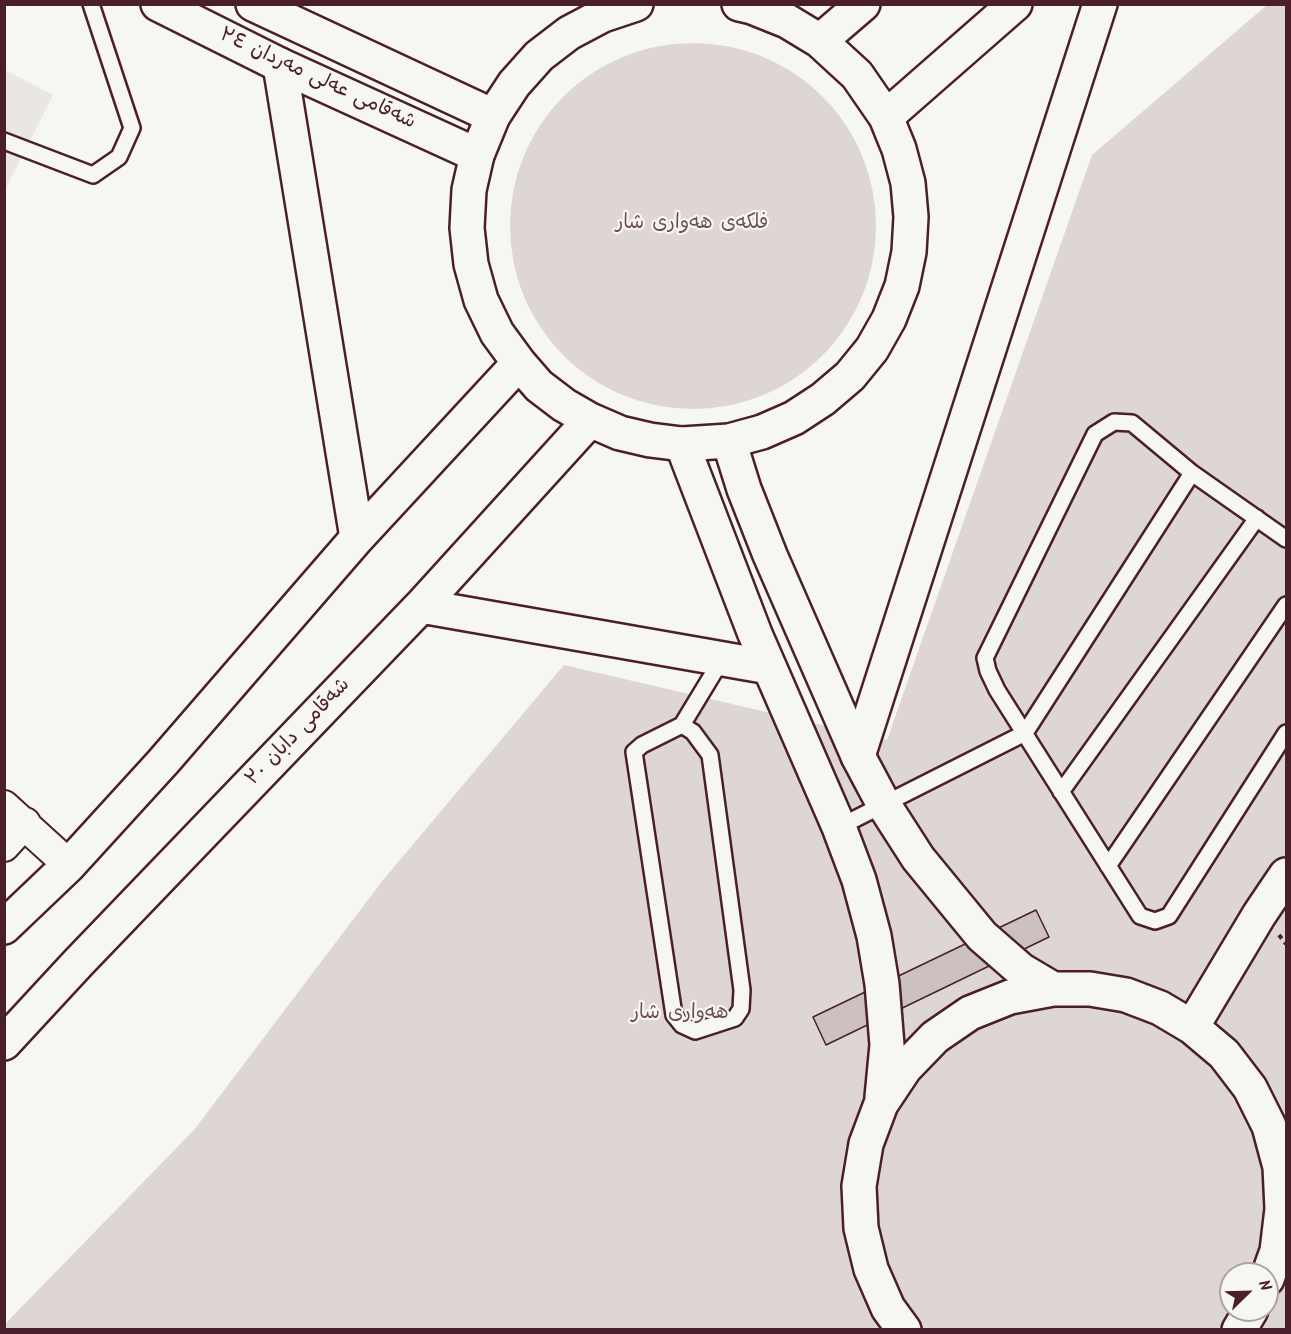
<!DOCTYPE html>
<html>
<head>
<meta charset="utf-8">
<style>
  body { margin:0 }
  #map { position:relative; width:1291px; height:1334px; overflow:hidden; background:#f6f6f2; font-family:Kalam,sans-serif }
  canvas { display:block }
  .frame { position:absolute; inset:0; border:6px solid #4a1f2b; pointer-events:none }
  .north { position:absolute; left:1219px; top:1262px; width:60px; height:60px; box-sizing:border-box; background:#f6f6f2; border:2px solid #b1a0a2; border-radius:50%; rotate:67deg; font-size:16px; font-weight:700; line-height:24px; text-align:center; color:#4a1f2b }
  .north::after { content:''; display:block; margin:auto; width:21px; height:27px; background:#4a1f2b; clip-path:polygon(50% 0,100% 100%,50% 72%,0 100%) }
</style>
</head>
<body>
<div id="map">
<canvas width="1291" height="1334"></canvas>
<div class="frame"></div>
<div class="north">N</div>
</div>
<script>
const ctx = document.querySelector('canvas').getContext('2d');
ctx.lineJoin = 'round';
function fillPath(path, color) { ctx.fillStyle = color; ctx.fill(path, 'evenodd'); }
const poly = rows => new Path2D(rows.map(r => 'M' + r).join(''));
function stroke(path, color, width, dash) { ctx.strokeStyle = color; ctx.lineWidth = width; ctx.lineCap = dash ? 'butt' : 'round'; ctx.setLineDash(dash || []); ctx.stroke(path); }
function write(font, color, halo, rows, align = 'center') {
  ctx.font = font + ' Kalam,"Playpen Sans Arabic",sans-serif'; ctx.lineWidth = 4.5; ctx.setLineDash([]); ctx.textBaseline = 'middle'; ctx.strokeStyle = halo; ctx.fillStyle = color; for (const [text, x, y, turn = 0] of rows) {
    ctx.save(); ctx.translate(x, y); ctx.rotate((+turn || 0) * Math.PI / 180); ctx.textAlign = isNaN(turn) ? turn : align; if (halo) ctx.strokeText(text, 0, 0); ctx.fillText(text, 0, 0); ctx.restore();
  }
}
fillPath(poly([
  [5,70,53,95,5,190]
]), '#e9e6e3');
fillPath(poly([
  [1267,5,1286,5,1286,1329,5,1330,4,1325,194,1130,383,880,564,665,887,740,1092,155],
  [1231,1274,1267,1274,1267,1310,1231,1310],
  '510 226a183 183 0 1 1 366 0a183 183 0 1 1-366 0Z'
]), '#ddd6d5');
const building = poly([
  [1036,910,1049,937,826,1045,813,1017,1036,910]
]);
fillPath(building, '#ccc1c0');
stroke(building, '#4a1f2b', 1.5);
const service = poly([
  [4,141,93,175,119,157,132,128,91,4],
  [1286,539,1192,473,1132,423,1114,422,1095,434,985,658,988,671,997,690,1140,916,1155,921,1169,916,1286,733],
  [682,725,693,732,710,755,742,990,741,1009,735,1018,695,1031,682,1025,674,1015,634,752,642,745,682,725,722,659],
  [1061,792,1257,518],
  [839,827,1025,733,1192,473],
  [1108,866,1286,605]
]);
const minor = poly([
  [4,806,69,865],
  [4,846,25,823]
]);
const tertiary = poly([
  [729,441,744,489,770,555,858,756,884,805,918,858,982,936,1021,970,1053,989],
  [682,444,755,634,839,827,859,880,874,936,882,984,887,1045,882,1097],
  [1192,1027,1259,915,1286,875],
  [904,1330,888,1308,871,1269,861,1228,859,1186,866,1144,881,1104,905,1068,935,1037,970,1013,1010,997,1053,989,1090,989,1126,995,1160,1008,1192,1027,1224,1054,1250,1088,1269,1126,1280,1167,1282,1209,1277,1251,1267,1279],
  [1239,1330,1251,1310]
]);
const secondary = poly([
  [158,4,280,65,477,155],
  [253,4,493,116]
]);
const primary = poly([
  [636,4,603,15,569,33,539,56,514,84,493,116,477,155,469,190,467,228,471,264,481,300,497,333,519,363,539,386,564,405,590,420,620,433,650,440,682,444,729,441,762,432,794,418,823,399,850,376,872,349,889,319,902,286,909,252,911,217,908,183,899,149,886,117,857,75,820,41,787,21,752,7,739,4],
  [820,41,863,4],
  [280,65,357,538],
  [886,117,1015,4],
  [421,606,769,667],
  [858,756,1100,4],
  [4,927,69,865,163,762,357,538,519,363],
  [4,1043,78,963,421,606,590,420]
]);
stroke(service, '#4a1f2b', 20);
stroke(minor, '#4a1f2b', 34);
stroke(tertiary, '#4a1f2b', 38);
stroke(secondary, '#4a1f2b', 38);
stroke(primary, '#4a1f2b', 38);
stroke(poly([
  [1279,935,1286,944]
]), '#4a1f2b', 4, [4.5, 4.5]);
stroke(service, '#f6f6f2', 15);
stroke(minor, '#f6f6f2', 30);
stroke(tertiary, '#f6f6f2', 33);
stroke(secondary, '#f6f6f2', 33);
stroke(primary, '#f6f6f2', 33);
write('20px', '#4a1f2b', '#f6f6f2', [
  ["شەقامی عەلی مەردان ٣٤",317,80,25],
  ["شەقامی دابان ٣٠",299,733,-46]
]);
write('20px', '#6f4d56', '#f6f6f2', [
  ["فلکەی هەواری شار",692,225],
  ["هەواری شار",680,1015]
]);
</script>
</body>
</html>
